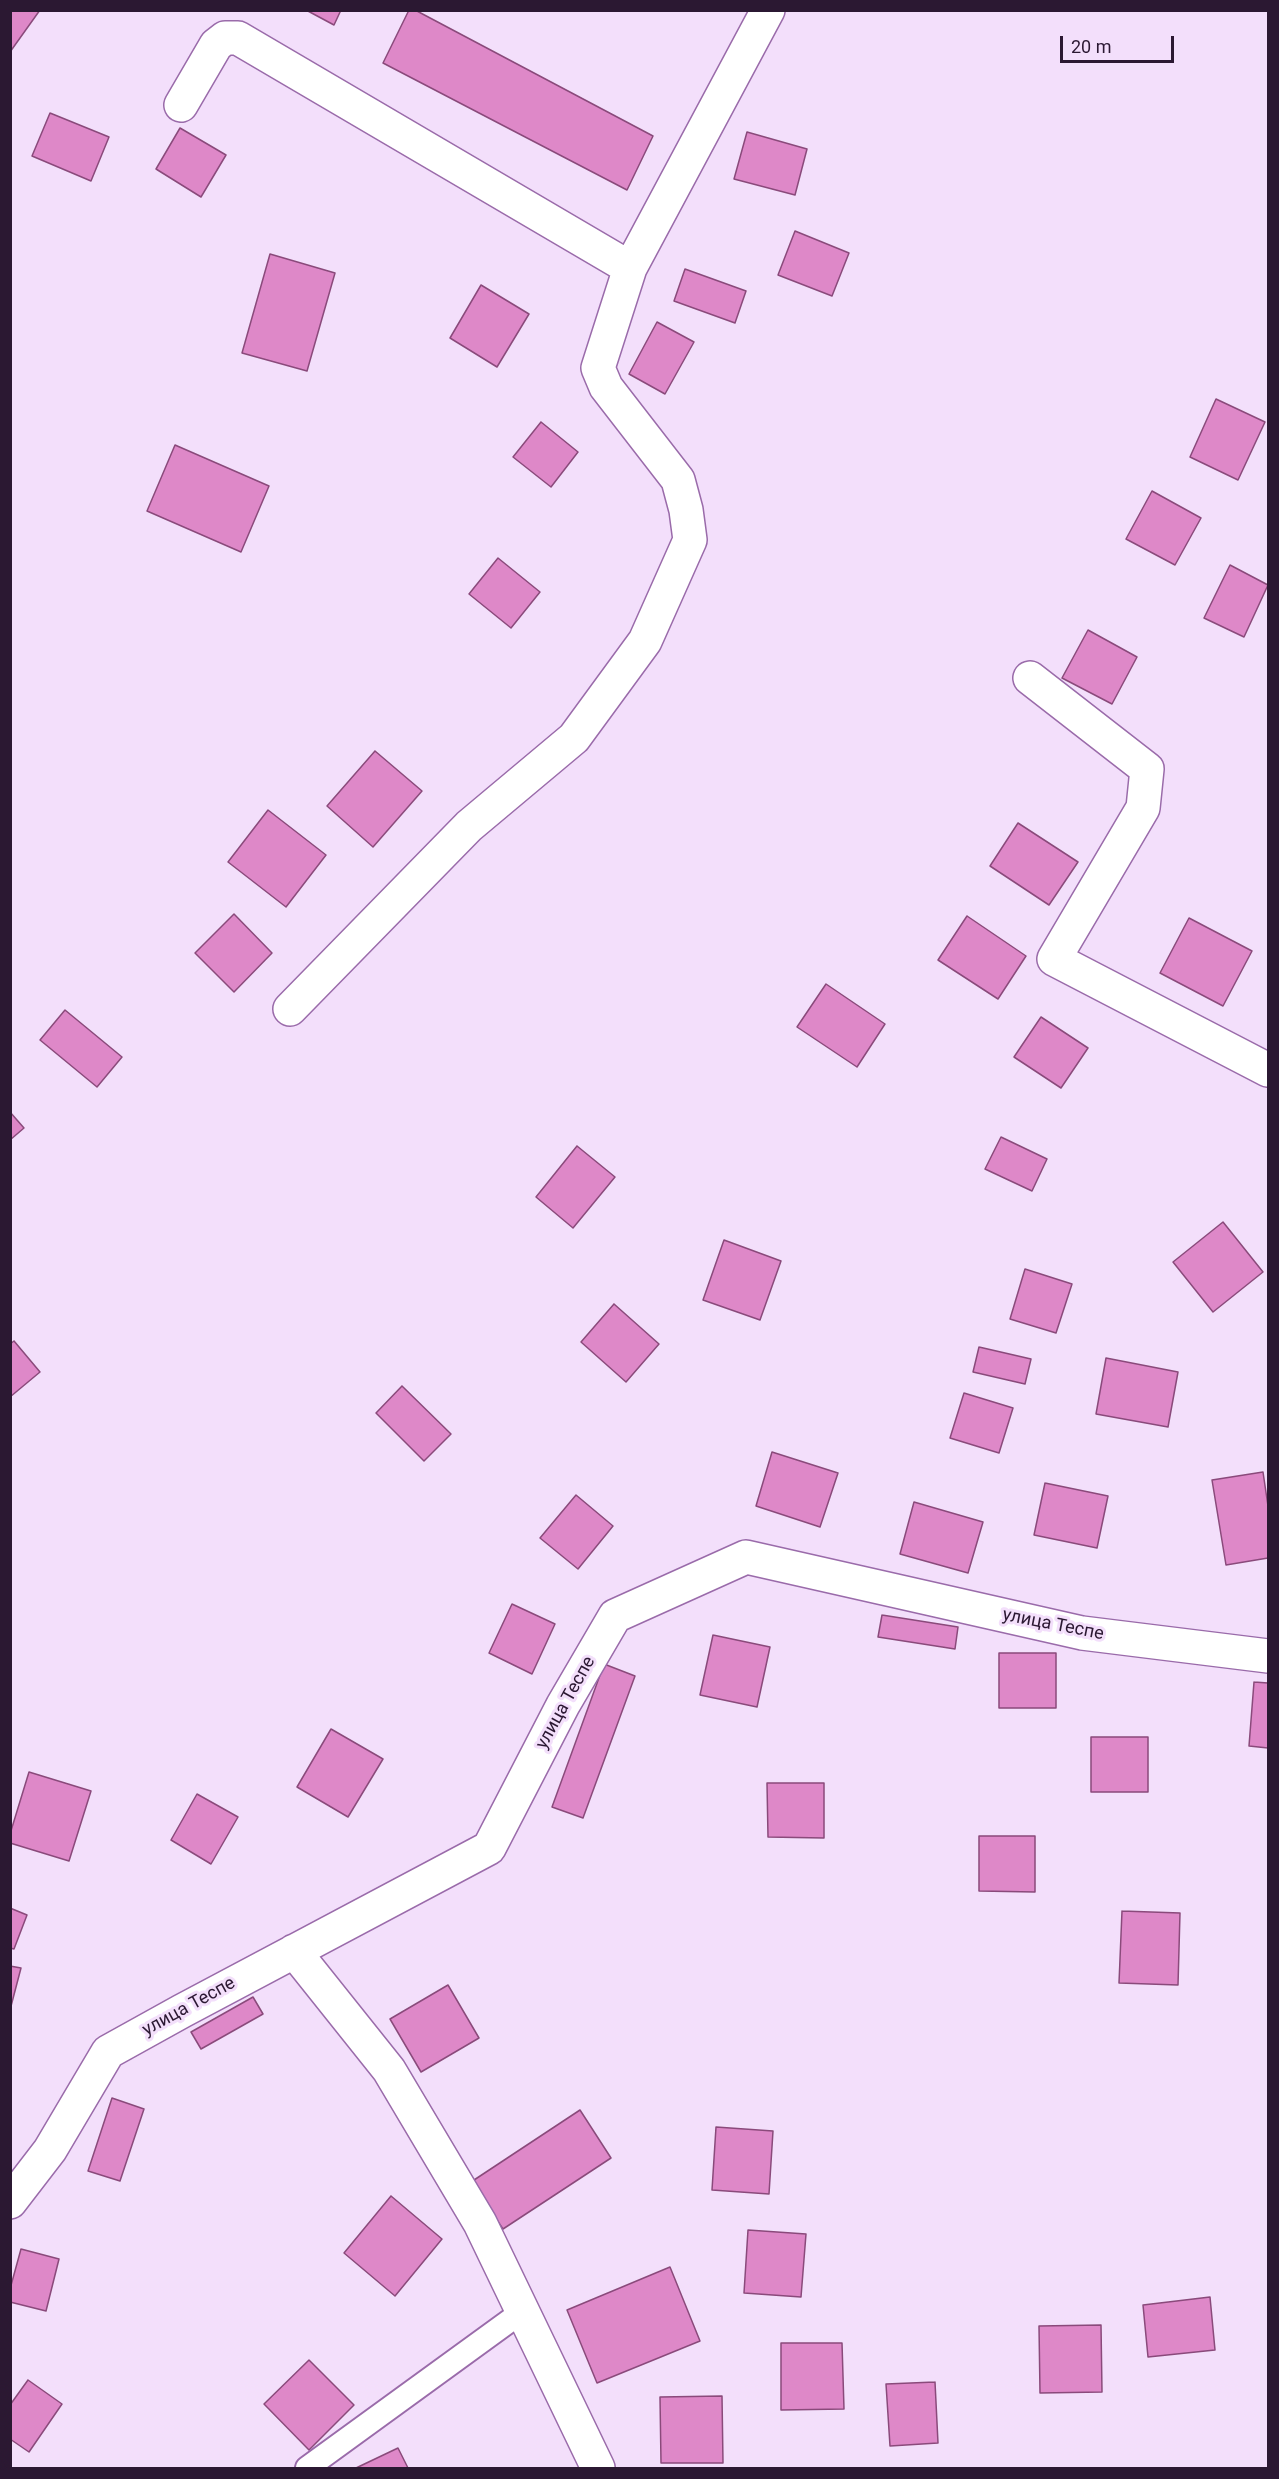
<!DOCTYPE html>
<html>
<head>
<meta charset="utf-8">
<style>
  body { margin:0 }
  #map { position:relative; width:1279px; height:2479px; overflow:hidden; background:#f3dffb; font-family:Roboto,sans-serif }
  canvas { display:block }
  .frame { position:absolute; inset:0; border:12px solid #2b1832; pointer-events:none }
  .scale { position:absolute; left:1060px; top:36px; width:114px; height:27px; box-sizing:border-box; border:3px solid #2b1832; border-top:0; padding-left:8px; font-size:18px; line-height:21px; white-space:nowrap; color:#2b1832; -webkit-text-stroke:4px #f3dffb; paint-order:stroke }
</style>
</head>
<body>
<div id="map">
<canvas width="1279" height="2479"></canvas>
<div class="frame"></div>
<div class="scale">20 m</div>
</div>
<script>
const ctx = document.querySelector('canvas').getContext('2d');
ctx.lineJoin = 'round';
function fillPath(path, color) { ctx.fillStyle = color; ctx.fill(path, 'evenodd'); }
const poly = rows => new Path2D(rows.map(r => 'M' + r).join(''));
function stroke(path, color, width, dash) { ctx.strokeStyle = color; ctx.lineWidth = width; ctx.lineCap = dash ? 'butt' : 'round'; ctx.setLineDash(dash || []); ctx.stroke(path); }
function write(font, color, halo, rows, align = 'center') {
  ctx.font = font + ' Roboto,sans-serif'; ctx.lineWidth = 6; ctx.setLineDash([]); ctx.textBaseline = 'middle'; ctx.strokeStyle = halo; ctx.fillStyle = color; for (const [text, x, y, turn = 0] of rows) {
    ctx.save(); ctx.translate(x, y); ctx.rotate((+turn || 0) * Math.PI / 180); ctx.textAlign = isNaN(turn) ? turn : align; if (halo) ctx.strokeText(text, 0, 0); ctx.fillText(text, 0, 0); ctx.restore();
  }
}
const building = poly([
  [10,10,40,10,10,52,10,10],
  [306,10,341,10,334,25,306,10],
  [409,10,415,10,653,136,627,190,383,63,409,10],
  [50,113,109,137,91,181,32,156,50,113],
  [180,128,226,155,201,197,156,169,180,128],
  [747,132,807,149,795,195,734,179,747,132],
  [795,231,849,253,832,296,778,275,795,231],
  [270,254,335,273,307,371,242,353,270,254],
  [685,269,746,291,735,323,674,301,685,269],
  [481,285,529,314,497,367,450,338,481,285],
  [657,322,694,342,665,394,629,374,657,322],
  [1216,399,1265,422,1238,480,1190,457,1216,399],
  [541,422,578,452,551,487,513,457,541,422],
  [175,445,269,486,241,552,147,511,175,445],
  [1152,491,1201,518,1175,565,1126,539,1152,491],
  [498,558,540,592,511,628,469,594,498,558],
  [1230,565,1268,585,1244,637,1204,618,1230,565],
  [1088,630,1137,657,1112,704,1062,678,1088,630],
  [375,751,422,791,373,847,327,806,375,751],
  [268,810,326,855,286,907,228,862,268,810],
  [1018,823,1078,862,1049,905,990,866,1018,823],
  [234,914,272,953,234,992,195,953,234,914],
  [967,916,1026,956,998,999,938,960,967,916],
  [1189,918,1252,951,1223,1006,1160,973,1189,918],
  [826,984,885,1024,857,1067,797,1027,826,984],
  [65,1010,122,1057,97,1087,40,1040,65,1010],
  [1041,1017,1088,1048,1061,1088,1014,1057,1041,1017],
  [10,1112,24,1128,10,1140,10,1112],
  [1001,1137,1047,1159,1032,1191,985,1169,1001,1137],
  [577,1146,615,1177,573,1228,536,1197,577,1146],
  [1223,1222,1263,1272,1213,1312,1173,1262,1223,1222],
  [724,1240,781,1261,760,1320,703,1300,724,1240],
  [1025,1269,1072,1284,1056,1333,1010,1319,1025,1269],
  [614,1304,659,1344,626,1382,581,1342,614,1304],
  [14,1341,40,1372,10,1397,10,1344,14,1341],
  [979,1347,1031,1359,1025,1384,973,1372,979,1347],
  [1106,1358,1178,1372,1168,1427,1096,1414,1106,1358],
  [402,1386,451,1434,424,1461,376,1413,402,1386],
  [964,1393,1013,1408,999,1453,950,1438,964,1393],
  [772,1452,838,1473,820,1527,756,1506,772,1452],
  [1263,1472,1268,1506,1268,1558,1226,1565,1212,1480,1263,1472],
  [1045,1483,1108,1496,1097,1548,1034,1535,1045,1483],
  [576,1495,613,1526,578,1569,540,1538,576,1495],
  [914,1502,983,1522,968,1573,900,1554,914,1502],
  [512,1604,555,1624,532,1674,489,1653,512,1604],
  [882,1615,958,1627,955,1649,878,1637,882,1615],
  [713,1635,770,1647,757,1707,700,1695,713,1635],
  [999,1653,1056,1653,1056,1708,999,1708,999,1653],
  [604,1664,635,1676,583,1818,552,1807,604,1664],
  [1254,1682,1268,1683,1268,1748,1249,1746,1254,1682],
  [331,1729,383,1759,348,1817,297,1787,331,1729],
  [1091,1737,1148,1737,1148,1792,1091,1792,1091,1737],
  [29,1772,91,1791,69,1861,10,1843,10,1834,29,1772],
  [767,1783,824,1783,824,1838,768,1837,767,1783],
  [197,1794,238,1817,211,1864,171,1840,197,1794],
  [979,1836,1035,1836,1035,1892,979,1891,979,1836],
  [10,1908,27,1915,14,1949,10,1948,10,1908],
  [1122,1911,1180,1913,1178,1985,1119,1983,1122,1911],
  [10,1966,21,1968,10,2010,10,1966],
  [448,1985,479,2038,421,2072,390,2019,448,1985],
  [253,1997,263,2014,201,2049,191,2032,253,1997],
  [112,2098,144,2109,120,2181,88,2171,112,2098],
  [580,2110,611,2158,503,2229,471,2182,580,2110],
  [716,2127,773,2131,769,2194,712,2190,716,2127],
  [391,2196,442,2239,395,2296,344,2253,391,2196],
  [748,2230,806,2234,801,2297,744,2293,748,2230],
  [21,2249,59,2259,46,2311,10,2302,10,2289,21,2249],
  [670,2267,700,2341,597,2383,567,2310,670,2267],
  [1210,2297,1215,2350,1148,2357,1143,2305,1210,2297],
  [1101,2325,1102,2392,1040,2393,1039,2326,1101,2325],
  [781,2343,842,2343,844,2409,781,2410,781,2343],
  [309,2360,354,2405,309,2450,264,2404,309,2360],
  [28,2380,62,2404,29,2452,10,2439,10,2405,28,2380],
  [935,2382,938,2443,890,2446,886,2384,935,2382],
  [722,2396,723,2463,661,2463,660,2397,722,2396],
  [398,2448,408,2468,356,2468,398,2448]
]);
fillPath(building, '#de88c8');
stroke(building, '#8a4a7b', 1.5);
const service = poly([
  [307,2468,523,2311]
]);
const minor = poly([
  [181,105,216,45,225,38,238,38,630,268],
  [1030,678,1147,769,1143,808,1054,959,1268,1070],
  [290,1009,469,826,574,738,645,641,690,540,686,510,678,480,606,387,598,368,630,268,768,10],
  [294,1951,389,2070,480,2223,598,2468],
  [10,2202,50,2150,108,2052,182,2011,489,1848,563,1705,615,1616,746,1557,1082,1633,1268,1656]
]);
stroke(service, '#9a6baa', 26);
stroke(minor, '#9a6baa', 36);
stroke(service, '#fff', 22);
stroke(minor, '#fff', 33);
write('18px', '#2b1832', '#f3dffb', [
  ["улица Теспе",1053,1625,11],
  ["улица Теспе",566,1703,-61],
  ["улица Теспе",189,2007,-29]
]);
</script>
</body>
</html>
